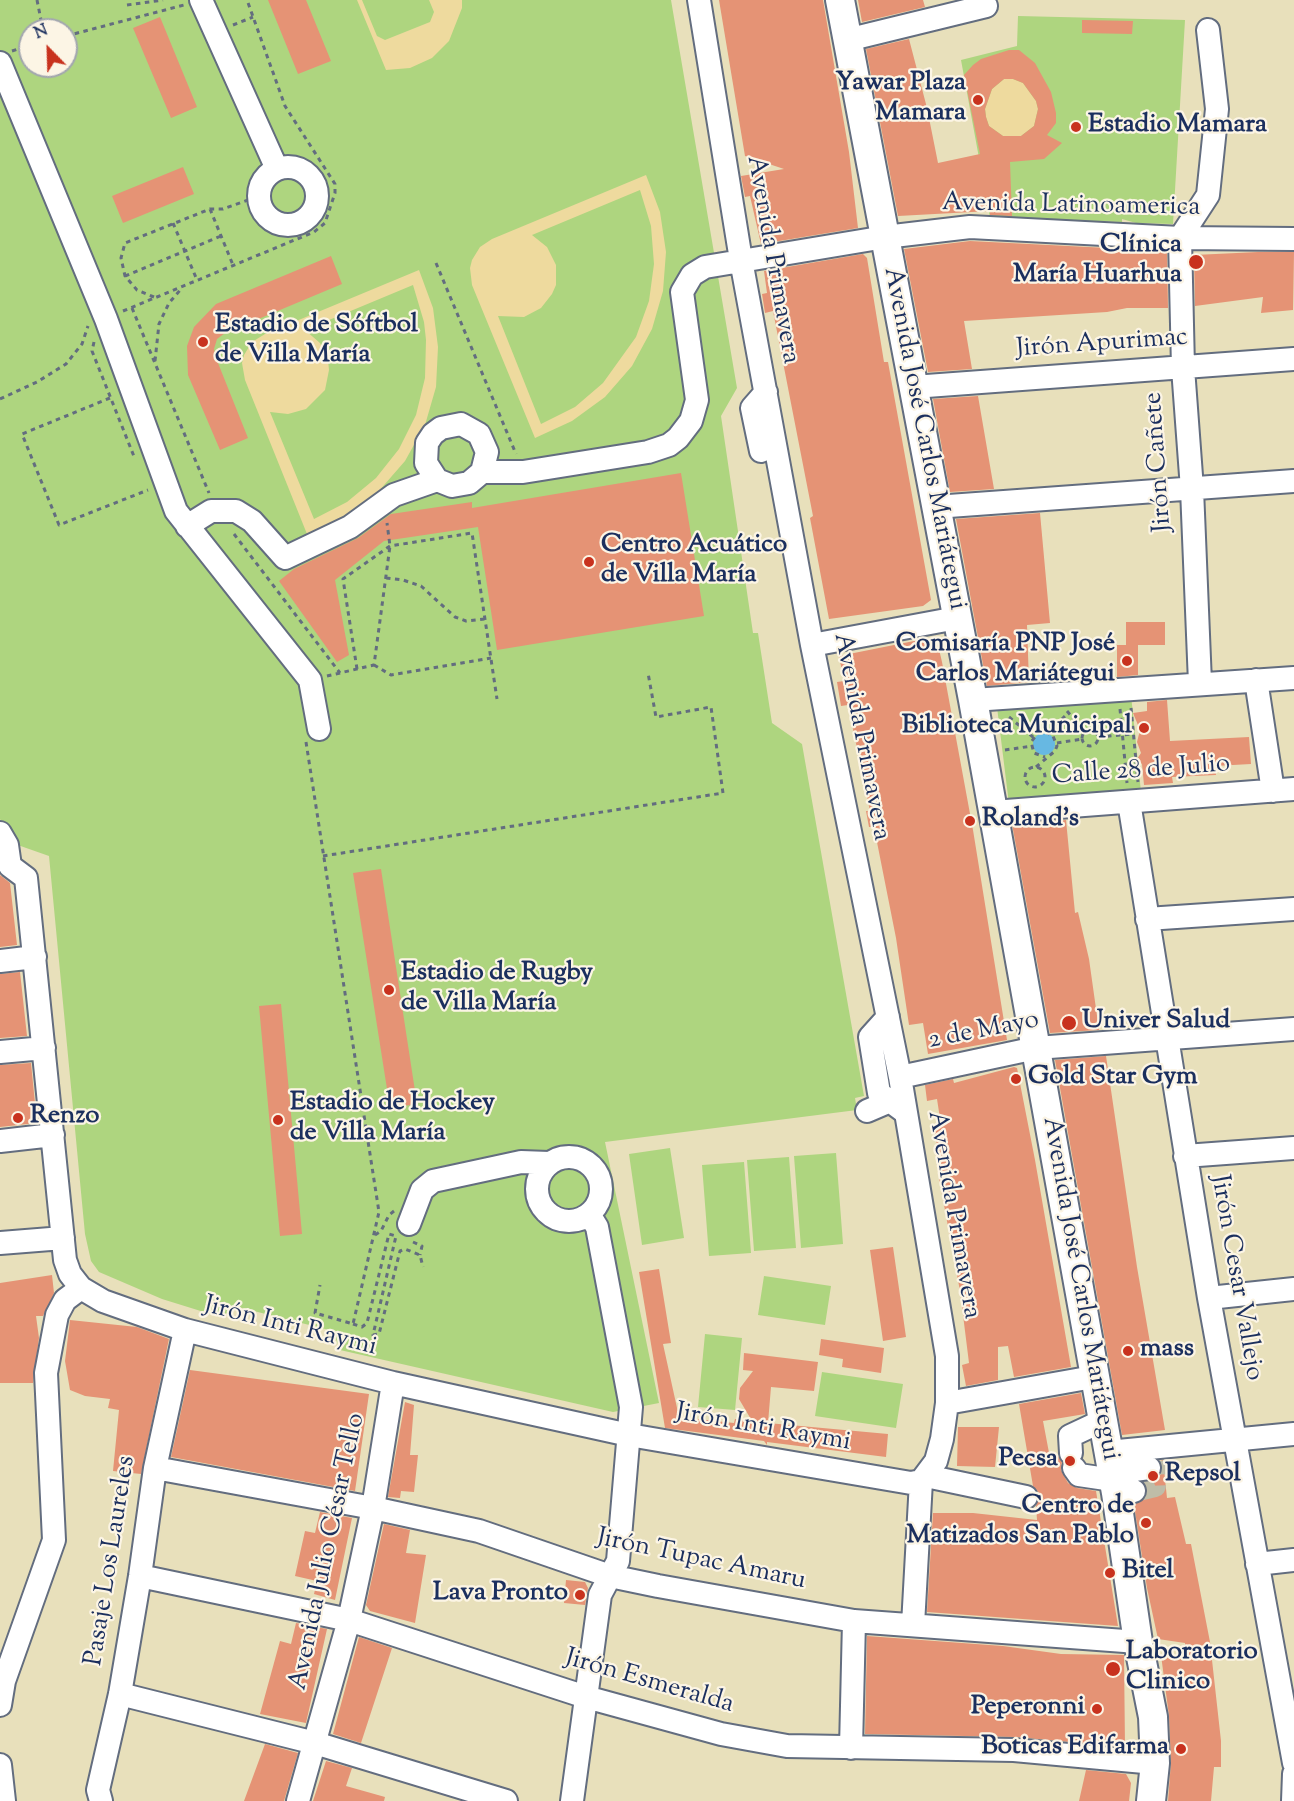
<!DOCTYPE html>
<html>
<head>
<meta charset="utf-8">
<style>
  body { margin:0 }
  #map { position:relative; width:1294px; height:1801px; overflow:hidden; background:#e8e0bb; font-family:"Sorts Mill Goudy",serif }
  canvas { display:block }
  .north { position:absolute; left:18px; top:18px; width:60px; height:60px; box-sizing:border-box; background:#fcf5e5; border:2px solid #a2a6af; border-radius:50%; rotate:337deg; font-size:16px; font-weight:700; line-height:24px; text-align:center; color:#1b2f5e }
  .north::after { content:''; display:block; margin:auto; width:21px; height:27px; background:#c8321e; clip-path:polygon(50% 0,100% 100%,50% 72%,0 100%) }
</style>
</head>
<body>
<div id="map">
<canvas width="1294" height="1801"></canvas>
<div class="north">N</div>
</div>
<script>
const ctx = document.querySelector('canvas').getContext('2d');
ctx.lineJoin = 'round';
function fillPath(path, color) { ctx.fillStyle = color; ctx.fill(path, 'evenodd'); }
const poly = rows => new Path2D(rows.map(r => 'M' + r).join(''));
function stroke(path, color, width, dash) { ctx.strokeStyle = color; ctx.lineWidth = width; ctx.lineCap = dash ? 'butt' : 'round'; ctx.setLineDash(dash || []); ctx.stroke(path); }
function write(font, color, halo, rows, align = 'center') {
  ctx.font = font + ' "Sorts Mill Goudy",serif'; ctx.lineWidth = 4.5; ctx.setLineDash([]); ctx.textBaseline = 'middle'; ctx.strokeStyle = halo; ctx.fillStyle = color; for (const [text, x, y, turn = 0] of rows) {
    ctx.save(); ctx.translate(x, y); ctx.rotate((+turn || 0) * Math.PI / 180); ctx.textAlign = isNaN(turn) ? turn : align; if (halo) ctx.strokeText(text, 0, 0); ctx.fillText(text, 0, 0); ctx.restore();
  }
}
fillPath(poly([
  [0,0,671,0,737,388,721,416,753,633,758,633,772,723,802,744,864,1096,855,1098,857,1110,605,1142,659,1403,613,1412,340,1350,333,1331,238,1307,220,1317,162,1299,99,1272,91,1261,85,1234,49,856,12,843,0,819],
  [30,30,66,30,66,66,30,66],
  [1018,16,1185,20,1173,224,1136,223,1122,219,1122,222,990,218,961,60,1017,46],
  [1131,695,1141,792,1009,804,997,707],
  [670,1148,684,1238,642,1245,629,1154],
  [836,1153,843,1244,801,1248,794,1156],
  [789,1157,796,1248,754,1251,747,1160],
  [744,1162,751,1253,709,1256,702,1165],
  [764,1276,831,1286,825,1325,758,1315],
  [705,1334,742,1338,735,1410,698,1407],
  [822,1372,903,1384,896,1428,815,1416]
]), '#aed57f');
fillPath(poly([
  [357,0,362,0,377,36,385,40,430,22,434,12,429,0,462,0,462,8,449,41,432,58,410,68,386,70],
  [1004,79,1013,79,1023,83,1036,101,1038,109,1034,126,1021,136,1003,136,989,126,986,117,985,109,992,89],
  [646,175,660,212,666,252,663,291,652,329,632,366,605,397,572,421,535,438,472,285,470,268,472,260,480,247,492,239],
  [640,190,651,226,654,264,649,301,636,337,603,383,575,407,541,424,498,316,524,317,541,308,552,294,556,285,556,265,547,247,532,235],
  [419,270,433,308,438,347,436,387,425,425,405,461,378,492,345,517,307,534,245,380,242,363,244,355,252,342,265,334],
  [413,285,424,322,426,340,425,378,416,415,399,449,376,478,347,502,314,519,270,412,288,414,306,409,325,390,329,370,328,360,320,343,305,330]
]), '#eeda9e');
fillPath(poly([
  '1033 744a11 11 0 1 1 22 0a11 11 0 1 1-22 0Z'
]), '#67b8e2');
fillPath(poly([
  [268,0,306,0,331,61,298,74],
  [719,0,823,0,849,152,858,228,761,244,750,196,745,197,741,176,784,169,745,156],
  [858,0,923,0,925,7,862,22],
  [160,17,197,107,171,118,133,28],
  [1082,20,1133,21,1132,34,1082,33],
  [909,39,927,108,938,163,980,154,964,75,973,65,981,59,1009,50,1019,50,1035,63,1051,92,1056,113,1056,123,1047,135,1062,143,1044,159,1010,162,1012,216,990,215,990,211,898,216,866,49],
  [1004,79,1013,79,1023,83,1036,101,1038,109,1034,126,1021,136,1003,136,989,126,986,117,985,109,992,89],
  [183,167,194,194,123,223,112,196],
  [970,241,1167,251,1168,308,1127,308,1107,312,964,321,972,369,928,372,904,249],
  [1258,252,1294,252,1293,310,1261,313,1263,297,1195,306,1194,255],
  [863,254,867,258,884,362,888,362,931,600,923,606,829,619,810,518,813,516,773,311,765,313,762,294,767,293,764,271],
  [331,256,342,284,225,333,217,339,214,349,216,358,248,438,220,450,188,375,187,346,194,327,216,304],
  [978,396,994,489,950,492,933,399],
  [681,473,704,616,497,650,478,527,384,541,335,580,349,655,337,662,279,581,294,569,358,538,391,514,472,502,472,508],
  [1040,513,1050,623,1027,625,1029,682,987,686,956,519],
  [1126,622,1165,622,1165,645,1138,645,1138,675,1117,677,1117,645,1126,645],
  [929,638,938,645,942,662,973,830,1007,1040,928,1054,923,1023,909,1025,896,938,874,827,869,827,866,811,870,811,848,705,841,706,837,682,844,681,839,656],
  [1167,700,1170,741,1249,737,1251,764,1215,766,1216,775,1172,777,1173,783,1144,785,1142,764,1137,759,1141,753,1137,742,1140,730,1133,713,1147,711,1147,702],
  [1066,820,1075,913,1078,912,1089,959,1099,1030,1050,1033,1012,824],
  [381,869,417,1104,390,1108,353,873],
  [0,875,10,883,17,945,0,947],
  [20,972,27,1036,0,1038,0,974],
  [281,1004,302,1234,280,1236,259,1006],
  [1106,1056,1137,1267,1165,1430,1122,1435,1055,1060],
  [31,1063,37,1123,0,1127,0,1065],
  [1014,1067,1017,1068,1035,1160,1071,1367,1014,1377,1008,1346,998,1347,998,1380,966,1386,962,1365,969,1363,960,1291,939,1178,942,1176,941,1161,933,1128,941,1125,937,1099,927,1101,925,1085,953,1079,954,1083],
  [893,1247,906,1337,883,1341,870,1250],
  [659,1269,671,1343,663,1344,679,1417,734,1423,735,1419,752,1421,739,1399,740,1388,753,1371,743,1370,744,1353,818,1362,814,1391,771,1387,768,1423,888,1434,886,1457,767,1442,767,1445,764,1441,665,1428,639,1272],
  [52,1275,54,1293,43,1316,36,1316,39,1338,33,1383,0,1383,0,1283],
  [70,1320,137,1327,169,1339,141,1474,113,1471,119,1410,108,1408,110,1399,85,1396,70,1390,65,1361],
  [821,1339,884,1348,881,1373,842,1367,843,1359,819,1355],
  [190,1370,369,1394,355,1491,171,1457],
  [1081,1393,1085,1414,1043,1421,1050,1458,1058,1456,1062,1462,1061,1470,1068,1483,1077,1488,1096,1491,1118,1626,927,1612,933,1513,973,1513,1037,1520,1036,1506,1039,1493,1033,1486,1019,1404],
  [405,1402,414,1405,410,1455,418,1455,414,1492,401,1491,400,1498,388,1497],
  [958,1427,999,1427,995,1467,957,1466],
  [1163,1460,1167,1498,1175,1497,1186,1544,1191,1544,1210,1642,1221,1741,1221,1767,1214,1767,1211,1801,1168,1801,1171,1762,1169,1716,1161,1655,1185,1655,1185,1643,1158,1639,1147,1588,1134,1505,1146,1497,1147,1489,1144,1482,1157,1479,1161,1474,1160,1461],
  [320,1512,352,1518,335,1600,314,1594,317,1581,295,1576,305,1531,315,1533],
  [384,1524,410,1530,406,1553,426,1555,415,1623,370,1611,366,1605],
  [566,1580,585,1582,588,1588,585,1605,564,1603],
  [296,1623,327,1629,306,1723,260,1714,280,1641,291,1644],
  [867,1636,1003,1646,1061,1654,1124,1655,1125,1747,1015,1737,865,1734],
  [359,1637,392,1648,361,1743,333,1734],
  [265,1744,298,1753,284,1801,244,1801],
  [326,1761,352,1768,346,1786,385,1797,384,1801,313,1801],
  [1086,1770,1126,1774,1131,1783,1129,1801,1079,1801]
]), '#e59375');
stroke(poly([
  [1134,1491,1155,1486,1154,1461]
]), '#bfbda8', 22, [22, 11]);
const minor = poly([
  [201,0,277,169],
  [699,0,741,260,812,645,900,1077,947,1356,947,1403,942,1439,936,1461,921,1481],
  [847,40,986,6],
  [0,63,106,319,176,511,310,680,319,729],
  '259 196a29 29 0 1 1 58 0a29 29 0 1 1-58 0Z',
  [913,387,1294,359],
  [761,451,752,408,766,392],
  [482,472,487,452,479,434,461,424,441,428,433,434,427,443,426,463,437,480,452,486,469,483,482,472,523,472,648,452,669,445,678,438,691,421,697,400,682,292,692,275,705,267,885,237,970,227,1180,238,1294,239],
  [935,507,1294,481],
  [187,526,211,511,236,511,252,521,285,558,350,527,394,495,437,480],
  [812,645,957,618],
  [1256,680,1273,791],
  [1200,683,1192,489,1183,368,1180,238,1208,195,1217,109,1208,30],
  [973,700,1294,678],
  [1129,802,1209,1298,1294,1763],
  [993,812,1294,789],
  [0,833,7,845,10,866],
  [10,866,26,878,65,1260,70,1274,81,1288,103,1301,185,1330,393,1383,629,1435,911,1483,921,1481],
  [1147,919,1294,909],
  [0,961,35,957],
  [888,1017,870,1037,879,1093,906,1113],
  [0,1052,44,1048],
  [900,1077,1036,1048,1294,1029],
  [867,1111,888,1102],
  [0,1141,53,1135],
  [1185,1156,1294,1148],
  '537 1189a32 32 0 1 1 64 0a32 32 0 1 1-64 0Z',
  [409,1224,422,1190,433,1181,521,1162,549,1163],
  [0,1243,63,1238],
  [1209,1298,1294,1289],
  [947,1403,1093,1377],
  [1108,1452,1294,1434],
  [1071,1453,1070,1436,1102,1421],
  [155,1468,373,1508,479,1531,610,1576,658,1586,854,1621,1138,1642],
  [1074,1468,1079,1475,1113,1480],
  [1112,1473,1149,1468],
  [926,1476,1026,1497],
  [1116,1493,1134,1491],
  [1257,1564,1294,1560],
  [140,1576,349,1620,586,1697,721,1734,787,1746,1014,1750,1155,1763],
  [913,1625,921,1481],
  [120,1694,315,1743,506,1801],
  [0,1705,4,1681,54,1540,46,1373,57,1315,65,1300,81,1288],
  [851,1748,854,1621],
  [0,1765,4,1801],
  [101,1801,98,1790,120,1694,140,1576,155,1468,185,1330],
  [298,1801,349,1620,373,1508,393,1383],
  [572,1801,600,1595,618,1561,631,1407,597,1227,589,1214],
  [1293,1801,1294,1774]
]);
const major = poly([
  [840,0,973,700,1116,1493,1138,1642,1153,1717,1155,1763,1151,1801]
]);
stroke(minor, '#636d7f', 26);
stroke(major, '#636d7f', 32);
stroke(poly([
  [37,0,43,30],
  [127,5,163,0],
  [233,25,253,17],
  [66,36,184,5],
  [12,51,30,45],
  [210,209,233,265],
  [173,223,197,280],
  [436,263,516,454],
  [125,276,221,236],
  [154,297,137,290,125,276,121,258,125,243,210,209,223,209,259,196],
  [132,308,209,493],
  [123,311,314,232,325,223,335,193,335,184,285,106,247,0],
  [94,342,92,351,135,459],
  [155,361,159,324,169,303,182,288],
  [110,398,22,434,59,525,148,490],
  [0,399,37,382,66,364,82,344,88,326],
  [234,534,340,673],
  [386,578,403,580,421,586,455,617,466,621,485,619],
  [374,665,391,675,491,658],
  [357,669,343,579,390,546,472,533,497,699],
  [327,676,374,665,390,546,387,523],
  [1131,708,1138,782],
  [1120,709,1127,783],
  [1067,711,1085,732],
  [1009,717,1033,737],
  '1082 738a8 8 0 1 1 16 0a8 8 0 1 1-16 0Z',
  [1049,732,1067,714],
  [1098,737,1133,734],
  [306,742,379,1212,353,1324,315,1313,320,1285],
  [1057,743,1082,739],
  [1005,750,1032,746],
  '1025 777a10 10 0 1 1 20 0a10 10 0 1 1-20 0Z',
  [1036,767,1055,751,1057,746,1053,736,1043,731,1038,733,1031,742,1034,753,1045,757],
  [323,856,723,793,711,707,656,717,648,673],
  [375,1235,381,1231,389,1215,394,1211],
  [413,1242,422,1246,420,1255],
  [353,1324,362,1327,367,1323,389,1234,396,1236,373,1335,379,1334,400,1251,405,1249,420,1255,423,1267]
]), '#636d7f', 3, [4.5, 4.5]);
stroke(minor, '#fff', 22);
stroke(major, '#fff', 28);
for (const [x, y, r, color] of [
  [978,100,6,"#c8321e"],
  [1076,127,6,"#c8321e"],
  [1196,262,8,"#c8321e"],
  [203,342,6,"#c8321e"],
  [589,562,6,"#c8321e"],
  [1127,661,6,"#c8321e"],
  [1144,728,6,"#c8321e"],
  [970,821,6,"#c8321e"],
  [389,990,6,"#c8321e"],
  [1069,1023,8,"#c8321e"],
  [1016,1079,6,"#c8321e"],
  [18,1118,6,"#c8321e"],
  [278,1120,6,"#c8321e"],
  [1128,1351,6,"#c8321e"],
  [1070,1461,6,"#c8321e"],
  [1153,1476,6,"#c8321e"],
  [1146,1523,6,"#c8321e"],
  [1110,1573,6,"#c8321e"],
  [580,1595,6,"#c8321e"],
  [1113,1669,8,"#c8321e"],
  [1097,1709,6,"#c8321e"],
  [1181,1749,6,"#c8321e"]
]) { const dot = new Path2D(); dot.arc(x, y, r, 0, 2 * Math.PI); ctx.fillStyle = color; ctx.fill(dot); stroke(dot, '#fcf5e5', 2); }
write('bold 26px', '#1b2f5e', '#fcf5e5', [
  ["Yawar Plaza",966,85,"right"],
  ["Mamara",966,115,"right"],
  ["Estadio Mamara",1088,127],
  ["Clínica",1182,247,"right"],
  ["María Huarhua",1182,277,"right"],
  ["Estadio de Sóftbol",215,327],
  ["de Villa María",215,357],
  ["Centro Acuático",601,547],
  ["de Villa María",601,577],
  ["Comisaría PNP José",1115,646,"right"],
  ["Carlos Mariátegui",1115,676,"right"],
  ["Biblioteca Municipal",1132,728,"right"],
  ["Roland's",982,821],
  ["Estadio de Rugby",401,975],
  ["de Villa María",401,1005],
  ["Univer Salud",1082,1023],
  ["Gold Star Gym",1028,1079],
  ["Estadio de Hockey",290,1105],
  ["de Villa María",290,1135],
  ["Renzo",30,1118],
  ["mass",1140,1351],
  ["Pecsa",1058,1461,"right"],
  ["Repsol",1165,1476],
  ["Centro de",1134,1508,"right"],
  ["Matizados San Pablo",1134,1538,"right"],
  ["Bitel",1122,1573],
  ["Lava Pronto",568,1595,"right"],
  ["Laboratorio",1126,1654],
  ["Clinico",1126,1684],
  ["Peperonni",1085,1709,"right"],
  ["Boticas Edifarma",1169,1749,"right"]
], 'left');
write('26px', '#1b2f5e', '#fcf5e5', [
  ["Avenida Latinoamerica",1071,207,1],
  ["Avenida Primavera",771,260,80],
  ["Jirón Apurimac",1102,345,-4],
  ["Avenida José Carlos Mariátegui",923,439,79],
  ["Jirón Cañete",1160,462,-94],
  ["Avenida Primavera",860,737,79],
  ["Calle 28 de Julio",1141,772,-4],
  ["2 de Mayo",984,1032,-11],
  ["Avenida Primavera",952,1215,80],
  ["Jirón Cesar Vallejo",1235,1278,80],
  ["Avenida José Carlos Mariátegui",1079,1289,80],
  ["Jirón Inti Raymi",290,1328,14],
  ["Jirón Inti Raymi",763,1429,10],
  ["Avenida Julio César Tello",329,1552,-78],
  ["Pasaje Los Laureles",112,1561,-81],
  ["Jirón Tupac Amaru",701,1561,12],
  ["Jirón Esmeralda",649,1683,16]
]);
</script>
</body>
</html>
